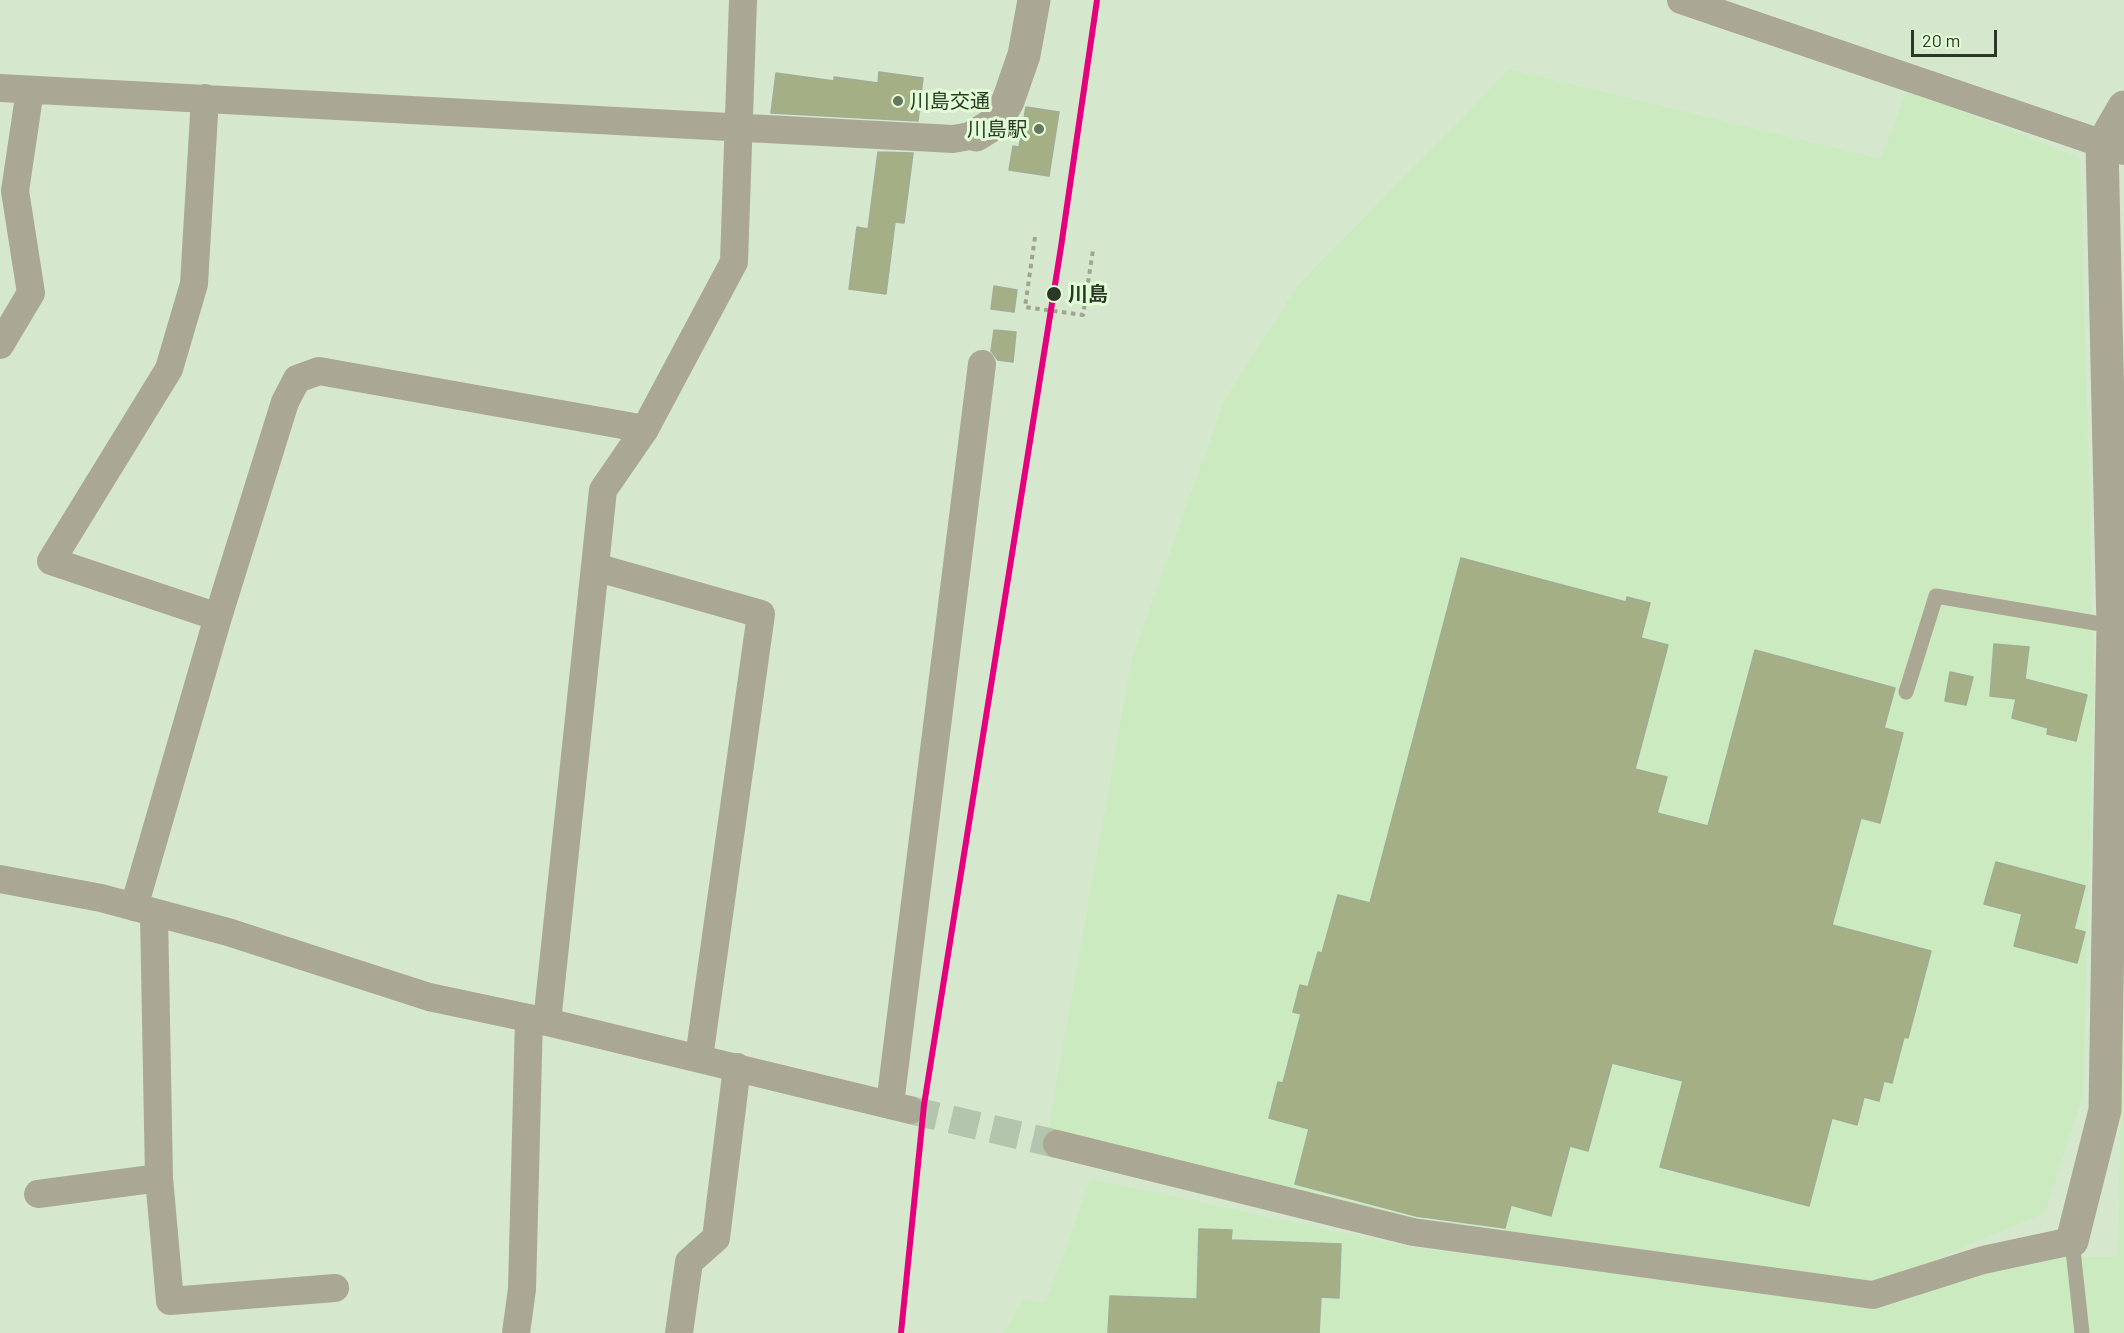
<!DOCTYPE html>
<html>
<head>
<meta charset="utf-8">
<style>
  body { margin:0 }
  #map { position:relative; width:2124px; height:1333px; overflow:hidden; background:#d5e8ce; font-family:Barlow,sans-serif }
  canvas { display:block }
  .scale { position:absolute; left:1911px; top:30px; width:86px; height:27px; box-sizing:border-box; border:3px solid #2b3825; border-top:0; padding-left:8px; font-size:18px; line-height:21px; white-space:nowrap; color:#2b3825; -webkit-text-stroke:4px #e2fed7; paint-order:stroke }
</style>
</head>
<body>
<div id="map">
<canvas width="2124" height="1333"></canvas>
<div class="scale">20 m</div>
</div>
<script>
const ctx = document.querySelector('canvas').getContext('2d');
ctx.lineJoin = 'round';
function fillPath(path, color) { ctx.fillStyle = color; ctx.fill(path, 'evenodd'); }
const poly = rows => new Path2D(rows.map(r => 'M' + r).join(''));
function stroke(path, color, width, dash) { ctx.strokeStyle = color; ctx.lineWidth = width; ctx.lineCap = dash ? 'butt' : 'round'; ctx.setLineDash(dash || []); ctx.stroke(path); }
function write(font, color, halo, rows, align = 'center') {
  ctx.font = font + ' Barlow,"Noto Sans JP",sans-serif'; ctx.lineWidth = 6; ctx.setLineDash([]); ctx.textBaseline = 'middle'; ctx.strokeStyle = halo; ctx.fillStyle = color; for (const [text, x, y, turn = 0] of rows) {
    ctx.save(); ctx.translate(x, y); ctx.rotate((+turn || 0) * Math.PI / 180); ctx.textAlign = isNaN(turn) ? turn : align; if (halo) ctx.strokeText(text, 0, 0); ctx.fillText(text, 0, 0); ctx.restore();
  }
}
fillPath(poly([
  [1509,69,1881,159,1907,89,2080,158,2094,676,2083,1096,2045,1213,1879,1283,1407,1224,1048,1131,1132,658,1224,401,1297,286],
  [2124,1003,2124,1333,1004,1333,1023,1300,1046,1302,1091,1179,1411,1247,1869,1306,2029,1257,2117,1257]
]), '#cceac0');
const building = poly([
  [879,72,923,78,918,121,771,113,776,73,834,81,834,77,878,83,879,72],
  [1026,107,1059,112,1049,176,1009,170,1013,146,1019,147,1026,107],
  [878,152,913,153,904,223,895,222,886,294,849,289,857,227,868,229,878,152],
  [994,286,1017,290,1014,312,991,309,994,286],
  [994,330,1016,332,1013,362,998,360,991,351,994,330],
  [1461,558,1626,602,1627,597,1650,603,1641,638,1668,645,1635,769,1667,777,1657,813,1708,826,1755,650,1895,688,1884,728,1903,733,1880,823,1861,818,1832,925,1931,951,1908,1038,1904,1037,1892,1083,1884,1081,1879,1101,1864,1097,1857,1125,1832,1118,1809,1206,1660,1167,1683,1081,1612,1063,1588,1151,1570,1146,1551,1216,1511,1205,1505,1228,1416,1216,1295,1184,1309,1129,1269,1118,1278,1082,1283,1083,1301,1014,1293,1012,1300,985,1308,987,1318,952,1322,953,1338,895,1370,903,1461,558],
  [1994,644,2029,647,2025,679,2087,695,2076,741,2047,734,2048,728,2012,718,2016,699,1990,696,1994,644],
  [1950,672,1973,677,1966,705,1945,701,1950,672],
  [1996,862,2085,886,2074,929,2085,932,2077,963,2014,946,2022,914,1984,904,1996,862],
  [1199,1229,1232,1230,1231,1240,1341,1244,1339,1298,1321,1297,1319,1333,1108,1333,1110,1296,1197,1299,1199,1229]
]);
fillPath(building, '#a4af86');
stroke(building, '#a1ac95', 1.5);
stroke(poly([
  [910,1110,1057,1144]
]), '#b3c5ac', 28, [28, 14]);
stroke(poly([
  [1035,237,1025,307,1083,315,1093,250]
]), '#a1a492', 4, [4.5, 4.5]);
stroke(poly([
  [1906,692,1936,596,2113,626],
  [2072,1241,2082,1333]
]), '#aaa794', 15);
stroke(poly([
  [1681,0,2124,151],
  [0,88,953,139,976,135],
  [205,98,194,284,169,369,51,561,218,617],
  [0,345,31,293,15,191,30,90],
  [595,567,761,614,699,1058],
  [0,879,101,898,228,932,429,997,547,1022,910,1110],
  [134,907,218,617,285,402,297,379,319,371,645,429],
  [154,914,159,1178,170,1301,335,1288],
  [547,1022,603,490,645,429,734,262,743,0],
  [890,1104,982,364],
  [1057,1144,1413,1232,1873,1295,1983,1260,2072,1241],
  [38,1194,159,1178],
  [516,1333,522,1289,529,1018],
  [679,1333,689,1262,716,1238,737,1067]
]), '#aaa794', 28);
stroke(poly([
  [976,135,995,123,1008,101,1024,55,1034,0],
  [2072,1241,2105,1110,2113,626,2102,145,2124,107]
]), '#aaa794', 33);
stroke(poly([
  [901,1333,924,1105,1061,247,1097,0]
]), '#e5007d', 6);
for (const [x, y, r, color] of [
  [898,101,6,"#667660"],
  [1039,129,6,"#667660"],
  [1054,294,8,"#2b3825"]
]) { const dot = new Path2D(); dot.arc(x, y, r, 0, 2 * Math.PI); ctx.fillStyle = color; ctx.fill(dot); stroke(dot, '#e2fed7', 2); }
write('20px', '#2b3825', '#e2fed7', [
  ["川島交通",910,101],
  ["川島駅",1027,129,"right"]
], 'left');
write('bold 20px', '#2b3825', '#e2fed7', [
  ["川島",1068,294]
], 'left');
</script>
</body>
</html>
